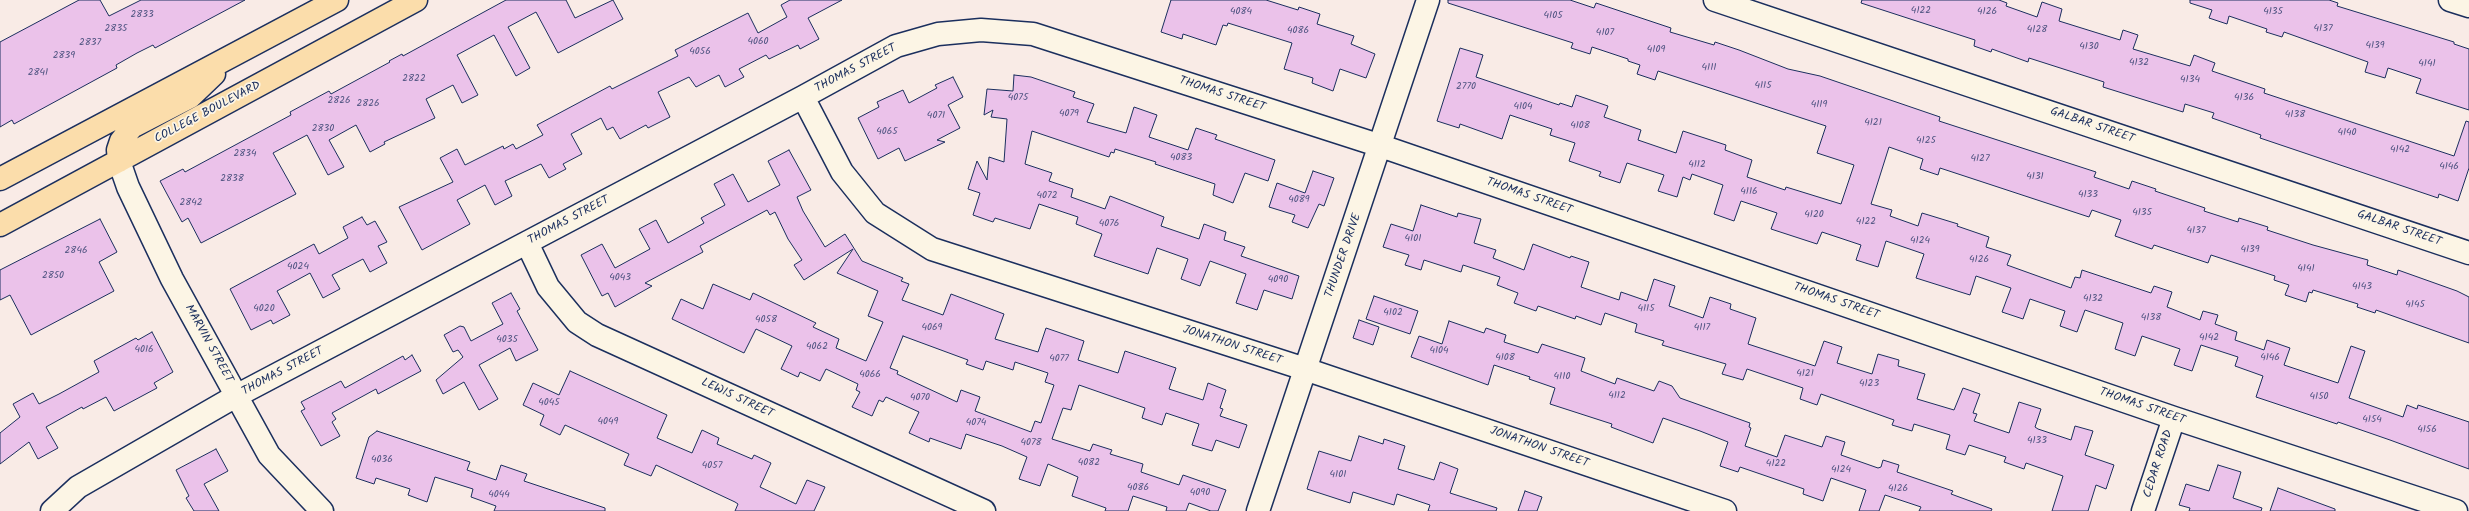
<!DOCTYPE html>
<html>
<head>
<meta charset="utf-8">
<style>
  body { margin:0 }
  canvas { display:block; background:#f9ebe6 }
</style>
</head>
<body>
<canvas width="2469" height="511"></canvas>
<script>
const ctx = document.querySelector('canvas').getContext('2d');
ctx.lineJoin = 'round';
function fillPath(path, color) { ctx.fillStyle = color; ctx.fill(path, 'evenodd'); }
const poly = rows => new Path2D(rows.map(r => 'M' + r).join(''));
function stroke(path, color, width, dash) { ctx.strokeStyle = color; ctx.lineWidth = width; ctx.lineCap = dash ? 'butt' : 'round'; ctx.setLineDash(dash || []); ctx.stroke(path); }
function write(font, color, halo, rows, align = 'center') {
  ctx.font = font + ' Kalam,sans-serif'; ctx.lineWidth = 3.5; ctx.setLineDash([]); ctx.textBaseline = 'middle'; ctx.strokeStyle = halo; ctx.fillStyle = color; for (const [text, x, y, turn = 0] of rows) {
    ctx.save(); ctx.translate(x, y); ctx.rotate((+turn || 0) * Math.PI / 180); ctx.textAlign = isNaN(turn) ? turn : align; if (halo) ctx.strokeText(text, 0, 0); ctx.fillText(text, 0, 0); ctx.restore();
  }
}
const building = poly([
  [79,0,100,0,109,16,141,0,245,0,155,48,153,45,137,53,116,65,117,68,14,124,12,120,0,127,0,42,79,0],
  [506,0,566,0,575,18,613,0,623,19,558,53,536,12,508,27,530,68,516,76,494,35,457,55,478,95,462,103,453,85,426,99,435,118,384,142,385,144,370,152,356,125,329,140,344,167,328,175,307,135,273,153,296,194,201,243,188,218,182,222,160,181,183,169,185,172,291,115,290,112,329,91,331,94,390,62,389,61,402,54,403,56,506,0],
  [790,0,842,0,808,18,819,39,800,49,798,45,769,59,766,55,739,69,744,77,725,87,719,75,696,87,689,77,658,92,670,117,648,128,646,125,620,139,613,127,607,130,601,118,571,134,582,154,563,164,566,169,549,178,541,164,505,181,512,196,495,205,485,185,457,200,470,224,422,250,399,207,453,182,440,158,457,149,465,165,503,146,504,149,513,144,516,149,543,135,537,125,610,86,612,89,678,56,675,50,748,13,758,33,787,17,781,5,790,0],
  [1171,0,1266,0,1298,10,1299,7,1320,14,1317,24,1354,36,1351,44,1375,54,1366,78,1340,69,1333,91,1312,83,1313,78,1284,69,1292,43,1228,23,1227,26,1223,25,1216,45,1183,34,1182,39,1161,32,1171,0],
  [1448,0,1570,0,1594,8,1596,3,1671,28,1670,32,1714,45,1715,42,1739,50,1788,69,1820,76,1940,117,1939,121,2096,172,2094,177,2129,189,2132,181,2156,189,2155,191,2205,208,2204,211,2238,222,2239,218,2268,227,2267,230,2313,245,2368,260,2367,265,2397,275,2398,270,2457,291,2469,297,2469,343,2376,310,2375,313,2357,307,2358,304,2313,290,2312,293,2309,292,2306,302,2285,295,2289,285,2274,280,2275,276,2211,255,2208,263,2154,245,2152,249,2115,236,2121,220,2092,210,2089,217,1940,168,1938,175,1920,169,1923,159,1889,147,1871,204,1892,210,1890,216,1918,226,1922,213,1958,224,1957,226,1989,237,1986,247,2011,255,2007,265,2071,288,2075,277,2080,278,2082,270,2151,293,2154,286,2172,292,2167,307,2200,320,2203,311,2218,315,2215,324,2237,332,2235,340,2264,350,2267,340,2290,348,2284,365,2338,383,2351,346,2365,351,2349,398,2403,417,2407,405,2417,409,2418,405,2469,422,2469,469,2390,440,2338,422,2337,424,2256,397,2263,376,2235,366,2238,357,2201,345,2192,371,2174,365,2180,349,2142,336,2135,356,2115,349,2123,323,2085,310,2077,332,2060,326,2065,311,2030,299,2023,319,2002,312,2011,288,1976,276,1970,295,1916,278,1924,254,1886,241,1878,267,1856,260,1861,245,1822,232,1817,244,1771,229,1777,213,1741,201,1734,221,1714,214,1723,185,1692,174,1690,180,1683,177,1677,197,1658,191,1664,175,1627,163,1620,183,1599,176,1601,172,1569,161,1575,143,1550,135,1552,129,1510,115,1502,139,1460,124,1459,128,1437,121,1460,48,1483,55,1476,77,1559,105,1560,103,1572,107,1576,95,1608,106,1604,117,1641,130,1638,140,1676,153,1683,131,1726,145,1725,150,1752,160,1747,177,1785,190,1786,187,1841,204,1854,165,1817,153,1826,126,1658,71,1655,80,1637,74,1640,65,1628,61,1628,59,1592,47,1590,54,1571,48,1573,43,1448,3,1448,0],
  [1862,0,1999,0,2007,3,2006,6,2037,17,2042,2,2062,9,2059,21,2120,40,2123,30,2138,35,2133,49,2190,66,2194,55,2215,63,2212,71,2265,89,2264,93,2454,156,2466,121,2469,122,2469,168,2458,201,2439,194,2438,198,2260,138,2261,135,2212,118,2214,113,2185,104,2183,112,2103,87,2104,82,2029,58,2028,62,1992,49,1991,52,1974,46,1975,40,1861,3,1862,0],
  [2190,0,2329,0,2338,3,2337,6,2454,42,2454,44,2469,49,2469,110,2416,93,2421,79,2388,68,2385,78,2365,72,2368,62,2284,32,2282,37,2266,32,2267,29,2229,16,2227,24,2209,18,2212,10,2190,3,2190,0],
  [1014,75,1031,77,1075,92,1073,97,1094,104,1087,122,1126,133,1134,107,1157,115,1149,137,1188,150,1196,128,1217,135,1215,139,1275,160,1268,181,1245,173,1233,203,1213,195,1215,184,1155,164,1156,162,1115,149,1114,153,1111,152,1109,157,1032,131,1025,164,1052,173,1049,181,1073,189,1071,197,1105,209,1110,196,1164,217,1161,226,1199,239,1204,224,1226,232,1224,240,1245,247,1241,256,1299,276,1292,299,1264,290,1257,310,1236,303,1246,274,1210,261,1200,286,1181,279,1188,259,1157,248,1148,274,1094,256,1102,234,1076,224,1078,217,1039,204,1030,229,995,218,993,222,973,215,980,193,968,189,977,161,987,180,989,157,1004,162,1007,119,991,117,993,110,984,115,987,89,1013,91,1014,75],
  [953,77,963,97,948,105,960,128,937,140,945,142,905,161,899,148,878,159,858,118,879,107,877,102,903,90,909,103,937,88,935,85,953,77],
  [789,150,811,190,797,197,803,211,825,247,845,234,862,261,903,278,901,281,909,284,902,300,943,315,951,294,1004,314,995,339,1038,352,1046,328,1084,341,1078,360,1118,373,1125,351,1176,368,1169,389,1203,400,1208,383,1226,390,1220,408,1223,409,1220,416,1247,425,1239,448,1216,440,1212,451,1192,445,1199,424,1166,413,1162,425,1142,418,1145,408,1079,385,1071,410,1063,408,1052,439,1090,451,1093,444,1112,450,1110,454,1143,464,1141,472,1179,485,1183,475,1226,490,1218,511,1211,511,1189,503,1186,511,1166,511,1167,507,1133,496,1128,511,1105,511,1106,508,1072,496,1078,477,1048,464,1040,486,1019,479,1027,457,1002,446,966,434,961,449,930,438,929,442,909,433,919,412,886,397,883,402,879,400,872,416,852,407,860,392,856,390,858,384,826,369,820,381,800,372,798,377,781,369,792,346,756,329,744,353,672,319,681,299,703,309,713,284,750,300,753,293,816,323,813,327,839,339,836,348,866,361,883,322,868,316,878,291,837,273,853,249,804,280,794,265,802,260,788,239,775,212,770,215,767,210,700,246,703,252,645,283,652,286,615,307,608,293,602,296,581,255,602,244,615,268,650,249,639,229,656,220,668,243,704,223,701,218,725,205,714,184,733,174,748,202,780,185,768,161,789,150],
  [903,336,968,360,966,364,983,370,986,361,1013,370,1015,362,1048,373,1045,382,1054,385,1041,423,1035,421,1031,432,975,411,980,397,961,390,957,402,897,374,898,371,890,368,903,336],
  [1313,171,1334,178,1324,206,1319,204,1308,228,1292,222,1295,215,1269,207,1277,183,1305,193,1313,171],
  [1421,205,1457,217,1458,213,1481,219,1474,243,1496,250,1493,258,1524,270,1533,244,1570,258,1571,256,1589,262,1581,287,1619,300,1621,292,1647,301,1654,279,1675,286,1669,306,1703,318,1710,297,1731,304,1730,309,1756,318,1748,344,1815,366,1824,341,1842,347,1837,363,1872,374,1878,354,1899,360,1898,366,1925,374,1917,399,1954,410,1963,388,1980,394,1973,413,1977,414,1974,421,2009,433,2019,402,2041,409,2035,427,2038,429,2071,440,2075,426,2093,431,2085,455,2114,465,2106,489,2096,485,2088,511,2052,511,2063,476,2026,463,2024,469,2004,462,2006,457,1969,445,1965,455,1946,449,1950,435,1914,424,1912,431,1892,425,1894,420,1821,394,1817,405,1800,399,1803,388,1747,369,1743,380,1722,374,1726,364,1662,345,1664,341,1635,332,1637,324,1605,313,1601,325,1576,316,1575,319,1538,306,1536,311,1514,303,1518,293,1497,285,1500,277,1463,265,1461,272,1424,260,1421,270,1405,265,1409,255,1383,247,1391,224,1413,231,1421,205],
  [362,217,367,225,375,221,387,242,378,246,387,263,370,272,363,259,332,275,340,289,323,298,310,273,277,291,290,315,273,324,271,320,251,330,230,289,314,244,319,254,348,238,343,227,362,217],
  [100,219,117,252,99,262,114,291,31,335,10,295,0,300,0,270,100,219],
  [511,293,520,309,517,311,538,350,516,361,510,348,479,365,498,399,479,410,464,382,443,394,436,380,463,357,458,350,453,352,444,335,460,326,464,327,471,341,503,324,492,303,511,293],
  [1374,296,1418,311,1410,334,1366,319,1374,296],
  [1359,320,1379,327,1373,345,1353,338,1359,320],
  [1449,321,1484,333,1486,328,1506,335,1504,342,1538,353,1542,344,1585,358,1581,371,1615,384,1617,378,1654,391,1659,381,1672,386,1680,398,1750,423,1749,427,1751,428,1745,446,1777,457,1785,435,1822,447,1826,436,1845,442,1841,455,1878,468,1881,467,1883,460,1899,465,1897,472,1953,491,1951,494,1992,509,1991,511,1919,511,1921,507,1885,495,1879,511,1859,511,1866,490,1831,478,1823,501,1803,494,1804,489,1740,467,1738,472,1720,466,1728,442,1700,431,1663,418,1653,443,1611,427,1612,424,1550,404,1555,388,1529,379,1530,377,1494,365,1488,385,1411,357,1419,336,1442,344,1449,321],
  [152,332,173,372,154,383,157,388,114,411,106,397,83,409,82,407,46,427,58,448,38,459,29,442,0,464,0,433,20,417,13,404,33,393,39,404,59,394,99,372,94,361,136,338,138,340,152,332],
  [412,355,421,371,378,394,376,389,332,413,336,419,332,422,340,436,321,446,301,411,305,409,301,402,341,381,345,388,403,356,405,360,412,355],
  [570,371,667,415,657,438,692,453,702,430,719,438,717,444,752,459,754,455,771,463,760,487,796,504,807,480,825,487,814,511,735,511,738,504,735,502,656,465,651,476,624,465,629,454,565,425,560,435,540,425,544,415,523,405,533,383,559,395,570,371],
  [377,431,470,462,467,470,496,480,501,465,527,474,524,481,605,508,605,511,494,511,496,506,471,497,473,489,435,477,427,502,408,495,410,489,376,478,374,484,356,478,369,437,377,431],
  [1359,436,1383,444,1384,439,1405,446,1398,469,1434,480,1440,462,1458,469,1450,493,1497,508,1496,511,1428,511,1430,505,1397,494,1394,505,1353,492,1350,503,1307,489,1319,451,1351,461,1359,436],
  [216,449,228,471,204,484,219,511,194,511,186,498,189,496,176,470,216,449],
  [2218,465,2241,472,2233,498,2262,508,2261,511,2189,511,2190,508,2179,505,2186,484,2209,491,2218,465],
  [2278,488,2335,509,2335,511,2270,511,2278,488],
  [1525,491,1542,497,1537,511,1518,511,1525,491]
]);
fillPath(building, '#ebc2ea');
stroke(building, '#1b2f5e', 1);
const minor = poly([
  [1715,0,2469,253],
  [2450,0,2469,6],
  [803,97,842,172,875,213,932,249,1305,369,1725,511],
  [119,161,128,187,172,279,269,455,322,511],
  [527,243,548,287,577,322,597,335,984,511],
  [52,511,78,487,236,396,803,97,896,46,938,34,981,30,1033,34,1381,146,2174,418,2456,511],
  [1258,511,1428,0],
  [2143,511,2174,418]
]);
const major = poly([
  [119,161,118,150,121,141,132,127,190,97,214,74],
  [0,179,337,0],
  [0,225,416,0]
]);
stroke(minor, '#1b2f5e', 25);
stroke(major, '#1b2f5e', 25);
stroke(minor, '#fcf5e5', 22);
stroke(major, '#fbddab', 22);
write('10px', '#4f5481', null, [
  ["4122",1921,11],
  ["4084",1241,12],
  ["4126",1987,12],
  ["4135",2273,12],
  ["2833",142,15],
  ["4105",1553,16],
  ["2835",116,29],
  ["4137",2323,29],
  ["4128",2037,30],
  ["4086",1298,31],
  ["4107",1605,33],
  ["4060",758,42],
  ["2837",90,43],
  ["4139",2375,46],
  ["4130",2089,47],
  ["4109",1656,50],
  ["4056",700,52],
  ["2839",64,56],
  ["4132",2139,63],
  ["4141",2427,64],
  ["4111",1709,68],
  ["2841",38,73],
  ["2822",414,79],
  ["4134",2190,80],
  ["4115",1763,86],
  ["2770",1466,87],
  ["4075",1018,98],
  ["4136",2244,98],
  ["2826",339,101],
  ["2826",368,104],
  ["4119",1819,105],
  ["4104",1523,107],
  ["4079",1069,114],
  ["4138",2295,115],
  ["4071",936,116],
  ["4121",1873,123],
  ["4108",1580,126],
  ["2830",323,129],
  ["4065",887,132],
  ["4140",2347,133],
  ["4125",1926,141],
  ["4142",2400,150],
  ["2834",245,154],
  ["4083",1181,158],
  ["4127",1980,159],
  ["4112",1697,165],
  ["4146",2449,167],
  ["4131",2035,177],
  ["2838",232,179],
  ["4116",1749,192],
  ["4133",2088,195],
  ["4072",1047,196],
  ["4089",1299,200],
  ["2842",191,203],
  ["4135",2142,213],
  ["4120",1814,215],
  ["4122",1866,222],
  ["4076",1109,224],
  ["4137",2196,231],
  ["4101",1413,239],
  ["4124",1920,241],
  ["4139",2250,250],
  ["2846",76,251],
  ["4126",1979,260],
  ["4024",298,267],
  ["4141",2306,269],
  ["2850",53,276],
  ["4043",620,278],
  ["4090",1278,280],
  ["4143",2362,287],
  ["4132",2093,299],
  ["4145",2415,305],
  ["4020",264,309],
  ["4115",1646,309],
  ["4102",1393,313],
  ["4138",2151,318],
  ["4058",766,320],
  ["4069",932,328],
  ["4117",1702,328],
  ["4142",2209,338],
  ["4035",507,340],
  ["4062",817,347],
  ["4016",144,350],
  ["4104",1439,351],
  ["4108",1505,358],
  ["4146",2270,358],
  ["4077",1059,359],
  ["4121",1805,374],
  ["4066",870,375],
  ["4110",1562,377],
  ["4123",1869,384],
  ["4112",1617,396],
  ["4150",2319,397],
  ["4070",920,398],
  ["4045",549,403],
  ["4154",2372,420],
  ["4049",608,422],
  ["4074",976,423],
  ["4156",2427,430],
  ["4133",2037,441],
  ["4078",1031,443],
  ["4036",382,460],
  ["4082",1089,463],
  ["4122",1776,464],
  ["4057",712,466],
  ["4124",1841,470],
  ["4101",1338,475],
  ["4086",1138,488],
  ["4126",1898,489],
  ["4090",1200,493],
  ["4044",499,495]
]);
write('12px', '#1b2f5e', '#fcf5e5', [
  ["THOMAS STREET",856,69,-28],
  ["THOMAS STREET",1222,95,18],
  ["COLLEGE BOULEVARD",208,113,-28],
  ["GALBAR STREET",2092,126,19],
  ["THOMAS STREET",1529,197,19],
  ["THOMAS STREET",569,221,-28],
  ["GALBAR STREET",2399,229,19],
  ["THUNDER DRIVE",1344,256,-71],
  ["THOMAS STREET",1836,302,19],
  ["MARVIN STREET",208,344,61],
  ["JONATHON STREET",1232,346,18],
  ["THOMAS STREET",283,372,-28],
  ["LEWIS STREET",737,399,25],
  ["THOMAS STREET",2142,407,19],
  ["JONATHON STREET",1539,448,19],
  ["CEDAR ROAD",2159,464,-72]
]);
</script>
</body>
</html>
